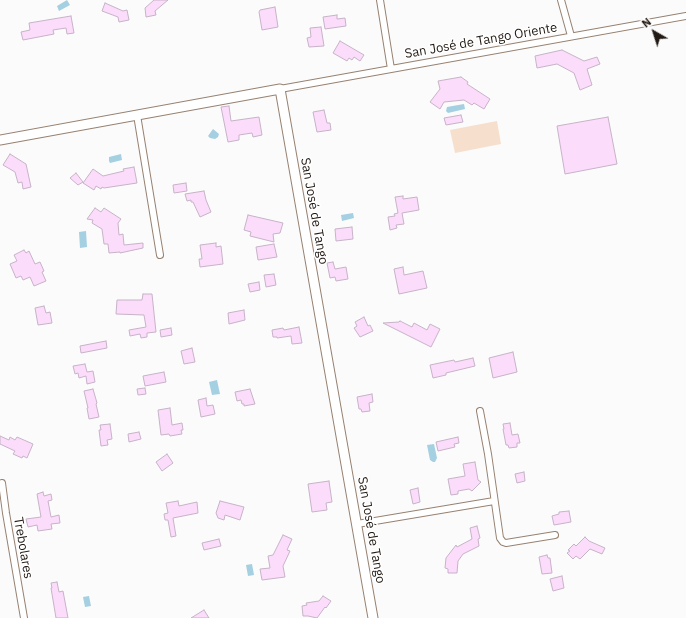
<!DOCTYPE html>
<html>
<head>
<meta charset="utf-8">
<style>
  body { margin:0 }
  #map { position:relative; width:686px; height:618px; overflow:hidden; background:#fbfbfb; font-family:"IBM Plex Sans",sans-serif }
  canvas { display:block }
  .north { position:absolute; left:634px; top:12px; width:40px; height:40px; -webkit-text-stroke:3px #fff; paint-order:stroke; rotate:321deg; font-size:11px; font-weight:700; line-height:16px; text-align:center; color:#221a14 }
  .north::after { content:''; display:block; margin:auto; width:14px; height:18px; background:#221a14; clip-path:polygon(50% 0,100% 100%,50% 72%,0 100%) }
</style>
</head>
<body>
<div id="map">
<canvas width="686" height="618"></canvas>
<div class="north">N</div>
</div>
<script>
const ctx = document.querySelector('canvas').getContext('2d');
ctx.lineJoin = 'round';
function fillPath(path, color) { ctx.fillStyle = color; ctx.fill(path, 'evenodd'); }
const poly = rows => new Path2D(rows.map(r => 'M' + r).join(''));
function stroke(path, color, width, dash) { ctx.strokeStyle = color; ctx.lineWidth = width; ctx.lineCap = dash ? 'butt' : 'round'; ctx.setLineDash(dash || []); ctx.stroke(path); }
function write(font, color, halo, rows, align = 'center') {
  ctx.font = font + ' "IBM Plex Sans",sans-serif'; ctx.lineWidth = 3; ctx.setLineDash([]); ctx.textBaseline = 'middle'; ctx.strokeStyle = halo; ctx.fillStyle = color; for (const [text, x, y, turn = 0] of rows) {
    ctx.save(); ctx.translate(x, y); ctx.rotate((+turn || 0) * Math.PI / 180); ctx.textAlign = isNaN(turn) ? turn : align; if (halo) ctx.strokeText(text, 0, 0); ctx.fillText(text, 0, 0); ctx.restore();
  }
}
fillPath(poly([
  [497,121,501,144,455,153,450,130]
]), '#f6dfcc');
fillPath(poly([
  [67,0,70,5,59,11,57,6],
  [464,104,465,109,448,113,446,111,447,107],
  [213,129,219,134,218,137,215,139,210,138,208,136],
  [121,154,122,160,110,163,109,161,109,157],
  [353,213,354,218,342,221,341,215],
  [86,231,87,247,80,248,79,232],
  [217,380,220,394,212,395,209,382],
  [434,444,437,458,435,462,433,462,430,460,427,445],
  [252,564,254,575,248,576,246,565],
  [89,596,91,606,85,607,83,597]
]), '#a4d0e2');
const building = poly([
  [154,0,168,0,155,11,156,15,146,17,145,8,154,0],
  [105,3,123,11,127,10,129,20,119,22,118,17,102,11,105,3],
  [275,7,278,27,262,30,259,12,260,10,275,7],
  [337,15,337,19,345,18,346,26,325,29,323,17,337,15],
  [71,16,74,33,67,34,66,28,53,30,54,34,23,40,21,32,30,30,29,23,71,16],
  [321,27,324,46,309,47,307,38,311,37,310,28,321,27],
  [340,41,364,55,360,61,354,57,352,60,349,58,347,61,333,53,340,41],
  [562,50,584,61,597,57,600,64,587,69,592,85,580,90,574,73,557,64,537,68,535,56,562,50],
  [461,77,468,82,467,84,490,99,484,109,474,103,472,105,464,100,444,102,440,109,430,102,440,89,438,81,461,77],
  [229,106,231,121,259,117,262,135,253,137,252,133,239,135,239,140,228,142,221,107,229,106],
  [324,110,327,123,330,123,331,130,317,132,313,112,324,110],
  [461,115,463,122,446,125,444,118,461,115],
  [608,117,617,164,565,174,557,126,608,117],
  [10,154,26,164,31,187,23,189,22,182,18,183,15,172,3,165,10,154],
  [134,167,137,183,104,188,102,187,101,189,96,186,94,190,83,183,93,169,103,176,124,171,123,169,134,167],
  [76,173,83,182,78,185,70,178,76,173],
  [186,183,187,191,174,193,173,185,186,183],
  [204,191,206,200,211,212,200,217,193,202,191,202,191,200,187,201,185,194,204,191],
  [403,196,403,199,417,197,419,210,402,213,404,224,396,225,397,228,390,230,388,217,395,216,394,214,398,213,395,197,403,196],
  [95,208,101,212,104,208,121,219,118,223,119,235,123,234,124,245,143,243,143,248,120,253,120,252,109,253,108,244,104,244,102,229,92,223,93,220,87,219,95,208],
  [248,215,283,223,280,233,273,234,274,242,250,236,251,232,244,230,248,215],
  [352,227,353,239,336,241,335,229,352,227],
  [216,243,216,247,221,246,223,264,200,267,199,259,202,259,200,245,216,243],
  [274,244,277,257,258,260,256,247,274,244],
  [24,250,26,253,29,251,35,264,40,262,44,271,42,272,46,281,34,286,30,277,23,280,21,276,16,278,10,264,17,261,14,255,24,250],
  [333,262,335,269,346,267,348,279,336,281,335,277,330,278,327,263,333,262],
  [403,267,404,275,423,271,427,288,399,294,394,269,403,267],
  [274,274,276,285,266,287,264,275,274,274],
  [259,282,260,290,250,292,248,284,259,282],
  [143,294,152,294,156,332,147,333,147,337,141,338,140,334,130,336,129,330,146,327,144,315,116,314,117,300,142,300,143,294],
  [44,306,46,313,50,312,52,323,38,325,35,308,44,306],
  [244,310,245,320,229,324,228,313,244,310],
  [364,317,368,326,370,325,373,331,360,337,354,328,357,326,355,322,364,317],
  [400,321,412,327,414,323,427,330,430,324,440,329,431,347,383,323,399,322,400,321],
  [299,327,302,343,292,344,291,336,277,338,277,337,273,337,272,330,283,328,284,330,299,327],
  [171,328,172,335,161,337,160,330,171,328],
  [106,341,107,348,81,353,80,346,106,341],
  [192,348,195,362,184,364,181,351,192,348],
  [513,352,517,372,493,378,489,358,513,352],
  [473,358,475,366,446,373,446,375,433,378,430,365,454,360,455,362,473,358],
  [85,364,87,372,93,371,95,382,87,384,86,376,79,378,78,373,75,374,73,366,85,364],
  [164,372,166,382,145,386,143,376,164,372],
  [145,388,146,394,138,395,137,389,145,388],
  [93,389,97,403,96,404,99,417,89,419,87,408,88,408,84,391,93,389],
  [250,389,255,404,244,406,244,404,242,404,241,400,237,401,235,392,250,389],
  [372,394,373,402,369,403,370,411,362,412,361,409,359,409,357,397,372,394],
  [206,398,207,406,213,405,215,414,201,417,198,400,206,398],
  [170,408,172,425,182,423,183,430,181,430,182,434,170,436,169,434,161,435,158,410,170,408],
  [510,423,512,435,518,434,520,443,517,443,517,447,509,448,508,445,506,445,503,429,504,429,503,424,510,423],
  [110,424,112,439,107,440,108,445,101,446,99,430,101,430,100,425,110,424],
  [139,432,141,439,129,442,128,434,139,432],
  [0,436,9,440,10,437,15,440,17,437,33,444,27,458,23,456,22,458,13,454,15,451,0,444,0,436],
  [458,437,459,443,454,444,455,447,438,451,436,442,458,437],
  [167,454,173,463,162,471,156,462,167,454],
  [475,462,478,480,481,482,472,491,469,489,458,491,458,494,451,495,448,479,465,476,463,464,475,462],
  [524,472,525,481,517,483,515,474,524,472],
  [329,481,332,502,326,503,327,510,312,512,308,484,329,481],
  [418,488,420,502,413,504,410,490,418,488],
  [43,492,44,496,51,494,52,500,48,501,51,517,59,515,60,523,51,524,52,529,38,531,37,525,28,527,26,519,41,517,37,494,43,492],
  [178,501,179,506,197,502,198,513,173,518,176,536,171,537,168,520,165,520,164,514,168,513,166,503,178,501],
  [220,501,244,507,240,520,225,515,224,520,218,518,216,513,220,501],
  [569,511,571,522,554,525,552,516,559,514,559,512,569,511],
  [477,526,480,538,478,539,479,546,463,554,458,561,457,573,448,573,448,569,445,568,446,558,456,545,457,547,472,539,470,528,477,526],
  [283,535,292,539,287,550,290,551,283,566,285,577,262,580,260,569,270,568,268,556,273,555,283,535],
  [585,537,589,541,605,548,602,554,590,549,580,559,576,556,573,559,567,553,570,551,568,550,574,544,576,546,585,537],
  [219,539,221,546,204,550,202,543,219,539],
  [547,555,548,558,550,558,552,573,542,574,539,557,547,555],
  [562,576,564,588,553,591,550,579,562,576],
  [57,582,59,592,63,591,68,618,56,618,51,588,52,588,51,583,57,582],
  [323,596,331,601,326,608,325,607,317,618,308,616,303,616,302,606,307,605,306,603,319,601,323,596],
  [204,610,209,618,191,618,204,610]
]);
fillPath(building, '#fbdcfb');
stroke(building, '#c7b3c7', 1);
const street = poly([
  [380,0,391,69],
  [561,0,571,36],
  [280,89,686,16],
  [137,115,160,255],
  [480,411,488,454,500,538,503,542,506,543,555,535],
  [2,483,6,513,24,618],
  [357,524,494,501]
]);
const secondary = poly([
  [0,140,280,89,373,618]
]);
stroke(street, '#978271', 8);
stroke(secondary, '#978271', 11);
stroke(street, '#fff', 6);
stroke(secondary, '#fff', 9);
write('13px', '#221a14', '#fff', [
  ["San José de Tango Oriente",481,41,-10],
  ["San José de Tango",314,211,80],
  ["San José de Tango",371,530,80],
  ["Trebolares",23,548,80]
]);
</script>
</body>
</html>
